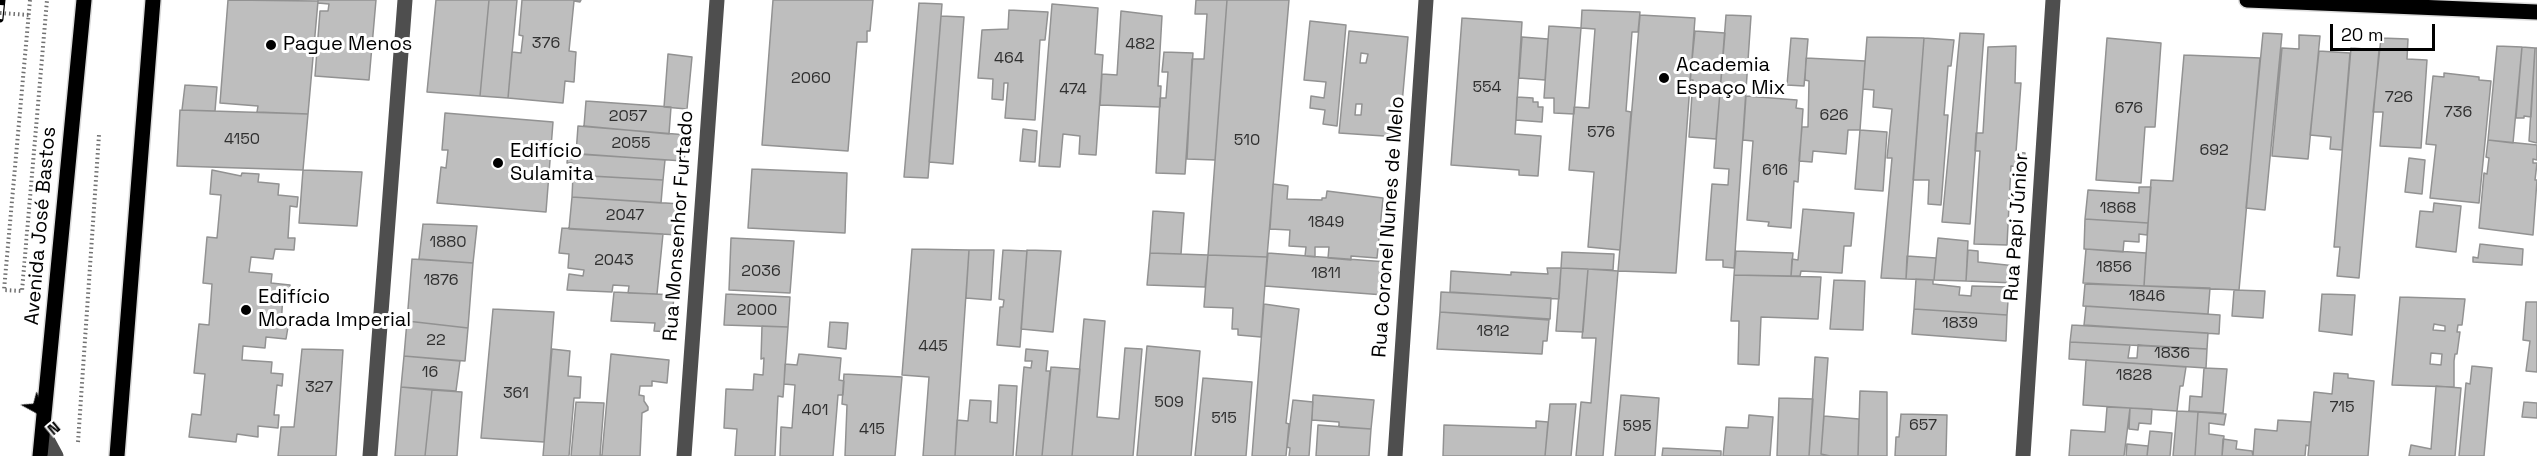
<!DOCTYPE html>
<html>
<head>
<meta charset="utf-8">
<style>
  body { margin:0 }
  #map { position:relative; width:2537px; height:456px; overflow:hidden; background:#fff; font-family:"Space Grotesk",sans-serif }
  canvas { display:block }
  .north { position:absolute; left:12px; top:384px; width:60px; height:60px; -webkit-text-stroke:4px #fff; paint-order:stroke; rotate:140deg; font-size:16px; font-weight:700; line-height:24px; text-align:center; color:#000 }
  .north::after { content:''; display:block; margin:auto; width:21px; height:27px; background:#000; clip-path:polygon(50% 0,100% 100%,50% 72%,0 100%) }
  .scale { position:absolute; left:2330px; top:24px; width:105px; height:27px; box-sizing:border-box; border:3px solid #000; border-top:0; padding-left:8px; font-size:18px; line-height:21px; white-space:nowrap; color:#000; -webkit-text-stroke:4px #fff; paint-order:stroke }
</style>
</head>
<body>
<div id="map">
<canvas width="2537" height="456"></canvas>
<div class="north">N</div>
<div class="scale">20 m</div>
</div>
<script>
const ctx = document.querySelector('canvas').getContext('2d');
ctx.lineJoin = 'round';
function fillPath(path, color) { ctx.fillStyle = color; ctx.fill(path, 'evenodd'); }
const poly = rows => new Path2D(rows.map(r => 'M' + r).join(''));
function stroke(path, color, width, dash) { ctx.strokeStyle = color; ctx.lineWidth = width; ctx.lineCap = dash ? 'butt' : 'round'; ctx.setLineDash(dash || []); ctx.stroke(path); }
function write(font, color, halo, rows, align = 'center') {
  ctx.font = font + ' "Space Grotesk",sans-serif'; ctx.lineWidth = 6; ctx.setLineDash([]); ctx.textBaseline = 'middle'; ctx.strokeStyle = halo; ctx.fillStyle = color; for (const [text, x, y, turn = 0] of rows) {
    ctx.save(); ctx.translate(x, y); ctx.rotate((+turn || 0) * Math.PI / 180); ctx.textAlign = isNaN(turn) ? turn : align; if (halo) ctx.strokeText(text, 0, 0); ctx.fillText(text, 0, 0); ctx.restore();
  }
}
const building = poly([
  [228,0,318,1,308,114,257,112,258,106,220,103,228,0],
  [376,0,369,80,315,76,320,11,328,11,329,4,318,3,318,0,376,0],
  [436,0,489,0,480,96,427,92,436,0],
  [489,0,517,0,508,98,480,96,489,0],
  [522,0,581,0,580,2,574,1,569,51,576,52,574,82,565,81,563,103,508,98,512,52,521,53,523,36,519,35,522,0],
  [773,0,873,0,870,31,867,31,867,42,857,42,848,151,762,145,773,0],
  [1196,0,1227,0,1215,160,1187,159,1192,59,1204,59,1207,14,1195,14,1196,0],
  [1227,0,1289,0,1267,257,1208,255,1227,0],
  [919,3,942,4,928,178,904,177,919,3],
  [1052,4,1098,8,1095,54,1103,55,1096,155,1079,154,1080,136,1063,134,1060,167,1039,166,1052,4],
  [1009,10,1048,12,1045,40,1040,40,1035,120,1005,118,1008,83,1004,83,1003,100,992,99,993,79,978,78,982,30,1008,29,1009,10],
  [1582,10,1640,12,1638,32,1632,32,1626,111,1631,112,1620,250,1588,247,1594,172,1569,170,1574,107,1589,108,1595,29,1581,28,1582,10],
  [1121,11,1162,16,1158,86,1161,86,1160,107,1100,105,1102,74,1117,75,1121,11],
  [1640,15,1695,18,1676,273,1618,271,1640,15],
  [1726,15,1751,16,1734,268,1723,267,1723,260,1706,260,1712,184,1728,185,1729,169,1714,168,1726,15],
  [941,16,964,17,953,164,929,162,941,16],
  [1462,18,1522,22,1515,134,1541,136,1538,176,1519,175,1519,170,1451,165,1462,18],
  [1310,21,1346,25,1337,126,1323,124,1325,110,1310,108,1311,96,1324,98,1326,82,1304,80,1310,21],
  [1549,26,1581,28,1574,114,1554,113,1554,98,1544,98,1549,26],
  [1349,31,1408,37,1399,137,1339,133,1349,31],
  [1361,53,1368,54,1366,63,1360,63,1361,53],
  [1356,104,1362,104,1361,115,1355,115,1356,104],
  [1695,31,1725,33,1716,139,1689,137,1693,80,1690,80,1695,31],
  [1960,33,1984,34,1970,224,1942,222,1960,33],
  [2263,33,2282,34,2265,210,2246,208,2263,33],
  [2299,35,2320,36,2308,159,2272,156,2282,48,2299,49,2299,35],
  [1522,37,1548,39,1545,80,1519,78,1522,37],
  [1867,37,1924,38,1906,279,1881,278,1892,158,1887,158,1892,109,1873,107,1874,90,1863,89,1867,37],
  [1791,38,1808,39,1804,86,1787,85,1791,38],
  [1924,38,1954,40,1951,66,1948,66,1944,115,1948,115,1941,205,1928,204,1929,180,1913,180,1924,38],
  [2107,38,2161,43,2155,127,2145,127,2141,183,2096,180,2107,38],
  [2381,38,2408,39,2407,59,2427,60,2421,148,2380,146,2383,112,2373,112,2381,38],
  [2016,46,2015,83,2021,83,2016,152,2025,153,2024,167,2011,166,2007,245,1974,244,1980,151,1975,151,1976,133,1983,133,1988,47,2016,46],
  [2497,46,2522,47,2513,143,2488,140,2497,46],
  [2522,47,2535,48,2531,117,2524,116,2524,118,2516,118,2522,47],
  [2351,48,2379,50,2359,278,2337,276,2340,247,2334,247,2351,48],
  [2535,48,2537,48,2537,143,2529,141,2535,48],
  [2319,51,2350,53,2342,150,2330,149,2331,137,2310,135,2319,51],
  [1164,52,1193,53,1185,174,1156,173,1160,98,1166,98,1168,72,1162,72,1164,52],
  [668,54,692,57,687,109,664,107,668,54],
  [2184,55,2260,58,2239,290,2144,286,2151,180,2173,181,2184,55],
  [1806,58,1865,61,1860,130,1848,130,1846,154,1813,151,1812,162,1799,161,1802,127,1808,127,1809,81,1805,80,1806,58],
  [2444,73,2479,77,2479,80,2491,81,2479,203,2430,198,2436,145,2426,144,2433,76,2444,77,2444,73],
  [185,85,217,87,215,111,182,110,185,85],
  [1746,96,1797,100,1796,108,1803,109,1798,182,1794,181,1791,228,1768,226,1769,222,1747,220,1753,141,1743,140,1746,96],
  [1517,97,1533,98,1533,102,1538,102,1538,107,1543,107,1542,122,1516,120,1517,97],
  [586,101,671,107,669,134,584,126,586,101],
  [180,110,308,114,303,170,177,166,180,110],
  [445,113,553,122,546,212,437,203,441,167,446,168,448,150,442,150,445,113],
  [578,126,687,135,684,161,576,154,578,126],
  [1023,129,1037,131,1035,162,1020,161,1023,129],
  [1860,130,1887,132,1883,191,1855,189,1860,130],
  [2488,140,2537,145,2537,160,2533,159,2533,163,2537,163,2535,180,2537,180,2533,235,2479,228,2484,173,2487,174,2489,158,2486,157,2488,140],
  [568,153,665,160,663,180,571,175,572,163,567,163,568,153],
  [2409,158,2425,160,2422,194,2405,192,2409,158],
  [752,169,847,173,845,233,748,228,752,169],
  [212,170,241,176,242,173,259,174,258,182,279,184,278,195,298,197,297,207,290,206,288,238,295,238,294,250,275,249,273,259,251,257,249,272,272,274,271,283,290,285,289,296,283,295,281,326,288,327,286,339,266,337,265,348,243,346,242,360,272,362,271,373,283,374,282,386,277,385,274,415,279,415,278,428,258,426,258,437,237,434,236,442,189,437,192,414,201,415,205,374,194,373,199,324,209,325,212,284,203,283,207,237,217,238,221,195,210,194,212,170],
  [303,170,362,172,357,226,299,223,303,170],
  [573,175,663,180,661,203,572,197,573,175],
  [1273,184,1288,186,1287,199,1322,200,1322,198,1326,198,1327,191,1383,198,1377,258,1351,256,1351,260,1328,258,1329,247,1315,247,1315,257,1305,256,1306,247,1289,246,1290,230,1270,229,1273,184],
  [2139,187,2151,187,2148,223,2085,219,2088,190,2139,193,2139,187],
  [572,197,681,204,679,235,569,229,572,197],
  [2434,203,2461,206,2456,252,2416,247,2420,211,2433,212,2434,203],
  [1803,209,1854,213,1851,246,1844,246,1842,273,1801,271,1800,276,1791,276,1792,259,1798,260,1803,209],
  [1153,211,1184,213,1181,254,1150,253,1153,211],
  [2085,219,2148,223,2147,235,2139,234,2139,242,2124,241,2123,252,2086,249,2084,249,2085,219],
  [423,224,477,226,473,263,419,259,423,224],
  [562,228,663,234,657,294,628,293,629,286,613,285,612,292,567,290,569,274,583,276,584,270,568,268,569,254,559,253,562,228],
  [731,238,794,241,790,293,729,290,731,238],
  [1938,238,1968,241,1966,281,1934,280,1938,238],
  [2480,244,2523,249,2522,265,2473,262,2473,257,2478,258,2480,244],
  [912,249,969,250,955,456,923,456,929,377,902,375,912,249],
  [2086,249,2146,253,2144,286,2083,283,2086,249],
  [969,250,994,250,991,300,966,298,969,250],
  [1003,250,1027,251,1020,347,997,345,1000,307,1003,307,1004,300,999,299,1003,250],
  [1027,250,1061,251,1053,332,1021,329,1027,250],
  [1968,250,1978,251,1978,262,2016,266,2015,283,1966,281,1968,250],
  [1736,251,1793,253,1791,276,1734,275,1736,251],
  [1562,252,1614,254,1613,270,1561,268,1562,252],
  [1150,253,1208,255,1205,287,1147,285,1150,253],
  [1268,253,1387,262,1384,295,1265,286,1268,253],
  [1208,255,1267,257,1261,337,1238,335,1238,329,1232,329,1233,308,1204,307,1208,255],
  [1907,256,1936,258,1934,280,1906,279,1907,256],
  [412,259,473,263,468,328,407,321,412,259],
  [1547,268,1561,268,1559,299,1450,292,1451,271,1511,275,1511,272,1548,274,1547,268],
  [1561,268,1588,269,1583,332,1556,331,1561,268],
  [1588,269,1618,271,1603,456,1576,456,1581,402,1591,403,1596,338,1582,338,1588,269],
  [1734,275,1821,277,1818,319,1761,317,1759,365,1738,364,1739,321,1731,321,1734,275],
  [1916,279,1933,280,1933,284,1960,287,1959,295,1971,296,1972,286,2009,287,2007,315,1914,309,1916,279],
  [1834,280,1865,281,1863,330,1830,329,1834,280],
  [2085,284,2210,288,2208,314,2083,306,2085,284],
  [2234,290,2265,291,2263,318,2232,316,2234,290],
  [614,292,674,295,671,332,654,331,655,323,611,321,614,292],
  [1441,292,1551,298,1550,319,1440,312,1441,292],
  [726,294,790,297,788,327,724,325,726,294],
  [2322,294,2355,295,2352,335,2319,331,2322,294],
  [2400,297,2465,299,2462,325,2458,325,2457,332,2460,332,2457,354,2455,354,2454,361,2454,387,2392,385,2400,297],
  [2434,324,2445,326,2445,331,2433,330,2434,324],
  [2431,353,2442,354,2441,365,2430,364,2431,353],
  [2526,302,2537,302,2537,372,2526,371,2530,341,2523,340,2526,302],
  [1264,304,1299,309,1286,423,1289,424,1286,456,1252,456,1264,304],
  [2086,306,2220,315,2219,334,2084,325,2086,306],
  [493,309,554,312,544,442,481,438,493,309],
  [1914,309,2007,315,2006,341,1912,334,1914,309],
  [1440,312,1549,320,1547,341,1543,341,1542,354,1437,349,1440,312],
  [1084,319,1105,321,1097,417,1119,419,1125,348,1142,349,1133,456,1072,456,1084,319],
  [407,321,468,328,465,361,404,356,407,321],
  [830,322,848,323,846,349,828,347,830,322],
  [2072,325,2208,333,2207,349,2070,342,2072,325],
  [762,326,788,327,783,397,778,396,775,456,735,456,737,429,724,428,726,389,753,390,754,374,763,375,764,358,761,359,762,326],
  [2070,342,2130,345,2128,358,2137,358,2138,345,2207,349,2206,368,2069,359,2070,342],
  [1147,346,1200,351,1191,456,1137,456,1147,346],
  [302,349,343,350,336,456,278,456,281,427,294,427,302,349],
  [552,349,570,351,568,376,581,377,580,398,574,398,569,456,543,456,552,349],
  [1026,349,1048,351,1046,371,1050,371,1042,456,1016,456,1024,367,1031,368,1032,361,1025,361,1026,349],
  [611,354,669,360,667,383,652,381,652,386,640,386,639,395,644,396,644,401,648,407,648,410,642,413,640,456,600,456,602,455,611,354],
  [799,354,841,358,839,380,844,381,843,395,838,395,833,456,780,456,781,427,792,428,795,385,784,384,785,364,797,365,799,354],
  [404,356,460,361,456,391,401,387,404,356],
  [1815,357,1828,358,1821,454,1830,456,1809,456,1815,357],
  [2086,360,2186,367,2183,386,2180,386,2177,411,2083,405,2086,360],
  [2472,366,2492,368,2484,456,2459,456,2466,383,2470,384,2472,366],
  [1051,367,1080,369,1072,456,1042,456,1051,367],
  [2204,368,2227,369,2223,413,2189,411,2190,396,2202,397,2204,368],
  [2334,373,2348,374,2348,378,2374,381,2368,456,2308,456,2314,392,2332,394,2334,373],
  [844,374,902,377,895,456,845,456,847,405,842,404,844,374],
  [1203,378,1252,382,1246,456,1195,456,1203,378],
  [999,385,1017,386,1013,456,955,456,957,420,968,421,970,400,991,401,990,422,997,423,999,385],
  [2436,386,2461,388,2455,456,2409,456,2411,445,2431,449,2436,386],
  [401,387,432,390,425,456,395,456,401,387],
  [432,390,462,392,457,456,425,456,432,390],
  [1860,391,1887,392,1887,456,1858,456,1860,391],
  [1313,395,1374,400,1371,429,1339,427,1339,422,1312,420,1313,395],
  [1621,395,1659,398,1655,456,1615,456,1621,395],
  [1779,398,1813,399,1809,456,1777,456,1779,398],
  [1293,400,1313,402,1309,456,1289,456,1290,448,1287,447,1293,400],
  [576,402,604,403,600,456,571,456,576,402],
  [2524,402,2537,403,2537,418,2522,417,2524,402],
  [1550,404,1576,404,1571,456,1545,456,1550,404],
  [2107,407,2130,408,2124,456,2069,456,2071,430,2105,432,2107,407],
  [2130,408,2152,409,2151,424,2139,423,2138,430,2129,429,2130,408],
  [2177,411,2198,412,2195,456,2173,456,2177,411],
  [2198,412,2226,414,2224,425,2209,423,2209,434,2224,436,2222,456,2195,456,2198,412],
  [1901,414,1947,415,1946,456,1895,456,1896,437,1899,437,1901,414],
  [1749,415,1773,417,1770,456,1723,456,1726,427,1748,428,1749,415],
  [1824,416,1859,419,1858,456,1830,456,1821,454,1824,416],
  [2278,420,2311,422,2309,446,2306,445,2305,456,2253,456,2255,429,2277,431,2278,420],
  [1536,421,1548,422,1545,456,1443,456,1444,425,1536,428,1536,421],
  [1318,425,1371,429,1369,456,1316,456,1318,425],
  [2150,431,2172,433,2170,456,2147,456,2150,431],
  [2223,439,2237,441,2236,449,2252,451,2253,456,2222,456,2223,439],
  [2127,444,2148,446,2147,456,2126,456,2127,444],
  [1663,448,1721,451,1721,456,1662,456,1663,448]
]);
fillPath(building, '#bebebe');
stroke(building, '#929292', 1.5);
const major = poly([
  [2247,0,2537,12],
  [40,456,84,0],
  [117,456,153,0]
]);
stroke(major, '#dbdbdb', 18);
stroke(poly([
  [30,0,4,290,22,291,47,0],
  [78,442,99,135]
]), '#707070', 4, [1.5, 3]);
stroke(poly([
  [43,432,56,456],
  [370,456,405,0],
  [684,456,717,0],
  [1395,456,1426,0],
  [2023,456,2053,0]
]), '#4e4e4e', 15);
stroke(major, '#000', 15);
const rail = poly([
  [0,19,2,0]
]);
stroke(rail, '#000', 7);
stroke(rail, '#fff', 4.5, [14]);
stroke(poly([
  [0,13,29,15]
]), '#707070', 4, [1.5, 3]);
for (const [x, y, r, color] of [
  [271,45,6,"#000"],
  [1664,78,6,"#000"],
  [498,163,6,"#000"],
  [246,310,6,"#000"]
]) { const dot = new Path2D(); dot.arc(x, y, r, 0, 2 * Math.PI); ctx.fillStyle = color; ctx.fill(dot); stroke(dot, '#fff', 2); }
write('16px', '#303030', null, [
  ["376",546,44],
  ["482",1140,45],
  ["464",1009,59],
  ["2060",811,79],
  ["554",1487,88],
  ["474",1073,90],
  ["726",2399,98],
  ["676",2129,109],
  ["736",2458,113],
  ["626",1834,116],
  ["2057",628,117],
  ["576",1601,133],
  ["4150",242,140],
  ["510",1247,141],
  ["2055",631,144],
  ["692",2214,151],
  ["616",1775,171],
  ["1868",2118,209],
  ["2047",625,216],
  ["1849",1326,223],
  ["1880",448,243],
  ["2043",614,261],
  ["1856",2114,268],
  ["2036",761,272],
  ["1811",1326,274],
  ["1876",441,281],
  ["1846",2147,297],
  ["2000",757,311],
  ["1839",1960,324],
  ["1812",1493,332],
  ["22",436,341],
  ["445",933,347],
  ["1836",2172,354],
  ["16",430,373],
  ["1828",2134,376],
  ["327",319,388],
  ["361",516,394],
  ["509",1169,403],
  ["715",2342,408],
  ["401",815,411],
  ["515",1224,419],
  ["657",1923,426],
  ["595",1637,427],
  ["415",872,430]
]);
write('20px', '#000', '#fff', [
  ["Pague Menos",283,45],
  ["Academia",1676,66],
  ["Espaço Mix",1676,89],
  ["Edifício",510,152],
  ["Sulamita",510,175],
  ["Edifício",258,298],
  ["Morada Imperial",258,321]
], 'left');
write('20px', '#000', '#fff', [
  ["Avenida José Bastos",41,226,-85],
  ["Rua Monsenhor Furtado",679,226,-86],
  ["Rua Coronel Nunes de Melo",1389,227,-86],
  ["Rua Papi Júnior",2017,227,-86]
]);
</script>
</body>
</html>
